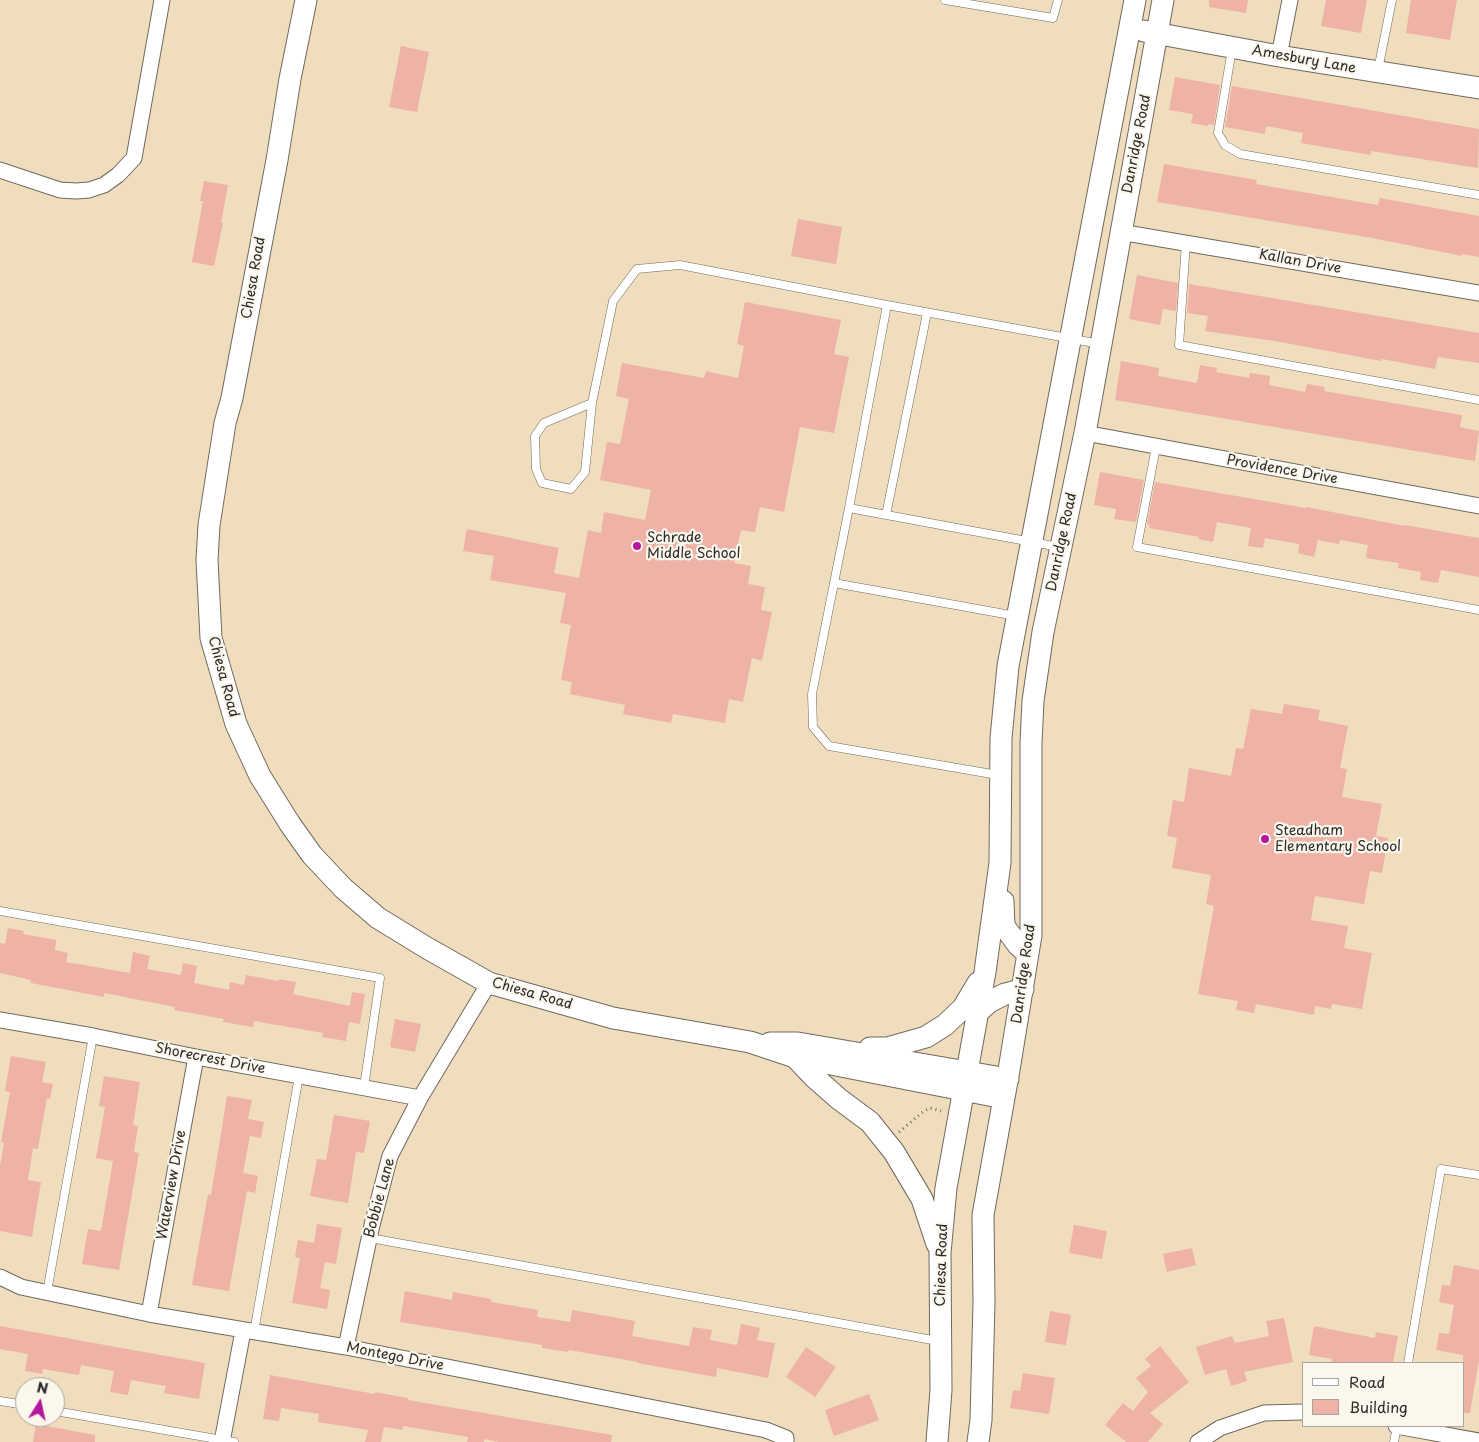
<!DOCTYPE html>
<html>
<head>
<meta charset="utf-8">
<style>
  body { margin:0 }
  #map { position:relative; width:1479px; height:1442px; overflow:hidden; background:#f0ddbd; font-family:"Playpen Sans",sans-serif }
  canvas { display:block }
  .legend { position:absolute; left:1302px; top:1362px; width:162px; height:65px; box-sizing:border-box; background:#fbf7ec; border:1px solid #a8a59f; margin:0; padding:6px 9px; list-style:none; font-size:15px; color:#2b2b2b }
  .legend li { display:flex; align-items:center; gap:10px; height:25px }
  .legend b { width:25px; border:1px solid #a8a59f }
  .north { position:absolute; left:15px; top:1377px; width:50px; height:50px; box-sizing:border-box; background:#fbf7ec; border:1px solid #a8a59f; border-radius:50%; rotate:10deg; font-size:14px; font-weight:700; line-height:20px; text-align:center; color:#2b2b2b }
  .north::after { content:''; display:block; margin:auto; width:18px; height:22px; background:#b5179e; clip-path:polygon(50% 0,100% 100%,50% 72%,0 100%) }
</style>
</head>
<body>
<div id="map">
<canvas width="1479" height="1442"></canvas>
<ul class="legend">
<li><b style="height:6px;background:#fff"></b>Road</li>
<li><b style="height:14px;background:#eeb2a7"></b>Building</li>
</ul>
<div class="north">N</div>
</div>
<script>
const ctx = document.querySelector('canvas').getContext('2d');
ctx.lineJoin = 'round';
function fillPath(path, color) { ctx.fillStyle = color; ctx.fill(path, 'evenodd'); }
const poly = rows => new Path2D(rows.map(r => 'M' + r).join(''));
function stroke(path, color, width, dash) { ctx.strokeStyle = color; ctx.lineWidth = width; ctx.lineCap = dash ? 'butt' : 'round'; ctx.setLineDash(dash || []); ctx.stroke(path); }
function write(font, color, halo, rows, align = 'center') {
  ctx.font = font + ' "Playpen Sans",sans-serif'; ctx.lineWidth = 4.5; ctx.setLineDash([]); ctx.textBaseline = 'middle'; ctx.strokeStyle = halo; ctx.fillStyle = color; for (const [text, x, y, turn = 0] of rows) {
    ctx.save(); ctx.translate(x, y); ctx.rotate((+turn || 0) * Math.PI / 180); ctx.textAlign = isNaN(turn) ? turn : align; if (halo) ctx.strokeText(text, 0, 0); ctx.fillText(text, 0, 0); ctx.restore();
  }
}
fillPath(poly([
  [1209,0,1248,0,1246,13,1209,7],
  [1326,0,1367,0,1361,33,1321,26],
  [1411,0,1457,0,1450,40,1406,33],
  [401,46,429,52,417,112,389,107],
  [1175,77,1220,85,1214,125,1208,124,1208,126,1191,123,1193,114,1169,110],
  [1232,86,1479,129,1478,168,1371,151,1371,155,1301,143,1303,133,1266,126,1265,134,1225,127],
  [1164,164,1257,180,1256,184,1378,205,1380,198,1479,216,1479,257,1462,254,1462,256,1372,238,1157,202],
  [204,181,228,185,221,223,223,223,214,266,192,262,203,201,200,201],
  [798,219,842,227,836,264,791,256],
  [1137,275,1178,283,1176,311,1163,309,1160,325,1129,319],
  [1189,284,1479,333,1479,363,1438,357,1435,369,1382,359,1381,361,1275,341,1205,331,1208,316,1187,313],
  [745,302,841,320,834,354,849,357,834,433,800,427,784,512,760,507,755,532,741,530,734,563,751,566,748,584,765,587,761,610,772,612,762,661,752,658,743,702,729,699,725,723,673,714,671,723,623,714,625,705,570,694,572,682,561,680,571,625,560,623,566,593,490,580,494,556,463,551,467,529,559,548,554,573,579,578,588,530,601,533,604,512,645,520,651,490,600,480,607,442,620,444,629,399,616,396,622,363,704,378,706,371,738,378,744,346,737,344],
  [1121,361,1159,368,1158,376,1197,383,1200,365,1217,368,1216,372,1249,378,1250,373,1270,376,1269,385,1305,392,1307,384,1325,387,1324,391,1462,415,1460,427,1479,431,1475,461,1115,400],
  [1100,472,1144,480,1136,522,1114,519,1116,509,1094,505],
  [1155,482,1306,508,1306,507,1405,526,1405,525,1479,538,1479,577,1441,570,1438,583,1420,580,1421,572,1398,568,1399,563,1366,558,1368,545,1340,540,1339,544,1318,540,1314,557,1298,553,1299,544,1265,538,1263,548,1248,546,1251,528,1217,522,1213,542,1198,539,1199,537,1149,528,1150,525,1147,524],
  [1284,704,1320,710,1318,720,1348,726,1340,768,1347,769,1342,797,1382,804,1376,836,1388,838,1382,873,1370,871,1364,904,1315,896,1311,920,1348,926,1344,948,1372,953,1362,1009,1332,1004,1331,1009,1315,1006,1314,1015,1256,1004,1254,1013,1236,1010,1238,1001,1198,994,1214,906,1206,904,1211,875,1172,868,1177,838,1167,836,1173,800,1184,802,1189,768,1231,776,1236,748,1243,749,1251,709,1282,714],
  [8,928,24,931,23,934,56,940,55,950,68,953,66,962,130,973,133,952,150,956,147,969,181,975,183,963,197,966,194,983,229,990,230,982,244,985,246,975,279,981,279,979,296,982,293,994,350,1006,352,992,365,994,360,1024,349,1022,346,1041,322,1037,323,1033,254,1021,253,1027,223,1022,224,1019,174,1010,175,1007,104,993,104,997,31,983,31,980,0,973,0,943,5,944],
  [395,1019,421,1024,415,1052,390,1047],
  [11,1056,46,1062,42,1082,53,1084,50,1099,47,1098,38,1149,33,1148,28,1180,41,1182,32,1237,0,1231,0,1166,4,1143,1,1142,10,1092,5,1091],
  [104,1076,140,1082,133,1125,138,1126,134,1152,139,1153,119,1270,82,1264,88,1229,101,1231,113,1161,96,1158,105,1107,99,1106],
  [227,1096,252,1100,248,1119,264,1122,261,1138,250,1136,243,1173,258,1176,255,1193,247,1191,229,1291,192,1285,208,1194,211,1195],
  [334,1115,370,1121,364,1153,356,1152,348,1203,310,1196,317,1159,326,1160],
  [317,1224,342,1228,336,1264,325,1262,320,1288,330,1290,327,1309,292,1303,300,1258,295,1257,298,1240,314,1243],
  [1074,1225,1107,1231,1102,1259,1069,1253],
  [1192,1248,1196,1265,1167,1272,1163,1254],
  [1454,1265,1479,1270,1479,1360,1470,1413,1463,1413,1463,1355,1436,1350,1439,1333,1449,1334,1454,1305,1439,1302,1442,1285,1450,1286],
  [405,1291,452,1300,453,1292,491,1299,491,1302,538,1310,537,1317,570,1322,572,1310,635,1321,632,1336,689,1346,693,1327,712,1330,710,1340,737,1345,741,1324,760,1328,757,1340,775,1343,768,1378,717,1368,716,1377,637,1363,638,1362,569,1350,568,1352,542,1348,542,1345,400,1322],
  [1050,1311,1071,1315,1066,1345,1045,1342],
  [1284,1318,1293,1362,1244,1372,1247,1381,1231,1386,1226,1369,1205,1375,1196,1347,1232,1336,1235,1343,1269,1336,1266,1321],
  [0,1326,205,1363,199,1399,164,1393,166,1386,131,1380,128,1395,110,1392,114,1371,81,1365,79,1375,43,1369,42,1374,25,1371,28,1354,0,1349],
  [1314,1326,1375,1338,1376,1332,1398,1336,1393,1363,1331,1363,1332,1359,1309,1355],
  [1160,1346,1189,1382,1150,1413,1163,1424,1148,1442,1126,1442,1105,1425,1123,1403,1133,1411,1148,1392,1136,1378,1151,1366,1145,1359],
  [806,1347,836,1367,815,1397,786,1377],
  [1023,1373,1055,1378,1049,1414,1010,1408,1013,1390,1020,1391],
  [270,1375,375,1394,375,1392,408,1398,408,1400,612,1435,611,1442,499,1442,484,1439,484,1442,467,1442,468,1437,403,1426,402,1430,384,1427,381,1442,365,1442,368,1430,318,1422,319,1414,281,1408,279,1421,263,1419],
  [869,1394,879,1420,834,1436,825,1410],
  [36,1424,95,1435,95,1442,33,1442]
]), '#eeb2a7');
const lane = poly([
  [945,0,1053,18,1058,0],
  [1232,49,1218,133,1225,145,1240,154,1479,195],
  [1378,70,1392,0],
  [1186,242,1179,345,1479,400],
  [592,403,544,423,535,436,536,469,542,483,571,489,585,472,592,403,613,301,637,269,680,265,887,305],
  [1156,447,1137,547,1479,610],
  [849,508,887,305,1100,344],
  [886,515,927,313],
  [834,583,812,694,813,727,829,746,998,775],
  [1016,616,834,583,849,508,1059,547],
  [0,911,380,978,364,1087],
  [370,1238,938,1341],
  [47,1292,93,1036],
  [254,1332,299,1076],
  [1408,1363,1441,1169,1479,1175],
  [0,1401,25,1405],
  [55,1411,234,1442],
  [1394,1442,1397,1426]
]);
const street = poly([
  [1279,56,1290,0],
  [0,170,60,190,76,191,89,190,104,185,118,175,134,158,162,0],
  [1120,232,1479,293],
  [1085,433,1479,506],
  [0,1020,93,1036,196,1057,420,1098],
  [0,1277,21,1287,149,1314,346,1347,766,1430,786,1438,786,1442],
  [149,1314,196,1057],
  [346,1347,372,1225,390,1156,420,1098,489,983],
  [1396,1426,1479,1441],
  [222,1442,243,1331],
  [1198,1442,1220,1428,1264,1413,1303,1412]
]);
const secondary = poly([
  [306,0,290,79,277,160,232,398,225,423,209,525,207,560,211,638,236,724,260,776,290,824,312,855,343,888,378,918,427,948,489,983,613,1018,750,1042,795,1057,1004,1098],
  [1144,31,1279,56,1479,88],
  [1003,901,1004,926,1018,945,1028,954],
  [977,1013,989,1002,1005,994,1023,989],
  [770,1043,798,1043,1008,1079],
  [870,1048,887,1048,926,1037,945,1025,963,1008,978,983],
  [795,1057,814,1077,839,1099,870,1122,894,1152,922,1199,937,1244],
  [937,1442,941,1390,940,1253,946,1188,985,972,1000,863,1001,738,1008,666,1135,0],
  [978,1442,981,1420,984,1302,983,1215,1009,1070,1031,935,1031,743,1033,701,1043,632,1085,433,1163,0]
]);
stroke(lane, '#70695e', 9);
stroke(street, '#70695e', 17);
stroke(secondary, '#70695e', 23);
stroke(poly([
  [899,1132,924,1111,930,1108,941,1111]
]), '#70695e', 3, [1, 4]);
stroke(lane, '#fff', 8);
stroke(street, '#fff', 15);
stroke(secondary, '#fff', 21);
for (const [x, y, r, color] of [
  [637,546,5,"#b5179e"],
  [1265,839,5,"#b5179e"]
]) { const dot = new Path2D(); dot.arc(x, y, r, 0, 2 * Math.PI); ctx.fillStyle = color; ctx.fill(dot); stroke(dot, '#fbf7ec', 2); }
write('14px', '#2b2b2b', '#fbf7ec', [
  ["Amesbury Lane",1304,60,10],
  ["Danridge Road",1137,144,-79],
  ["Kallan Drive",1300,262,10],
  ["Chiesa Road",254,278,-80],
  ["Providence Drive",1282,470,10],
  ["Danridge Road",1062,542,-78],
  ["Chiesa Road",223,677,75],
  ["Danridge Road",1024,974,-82],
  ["Chiesa Road",532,994,16],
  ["Shorecrest Drive",210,1059,11],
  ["Waterview Drive",172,1185,-80],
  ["Bobbie Lane",380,1198,-75],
  ["Chiesa Road",942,1265,-88],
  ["Montego Drive",395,1357,11]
]);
write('14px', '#2b2b2b', '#fbf7ec', [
  ["Schrade",647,538],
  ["Middle School",647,554],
  ["Steadham",1275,831],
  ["Elementary School",1275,847]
], 'left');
</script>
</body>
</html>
